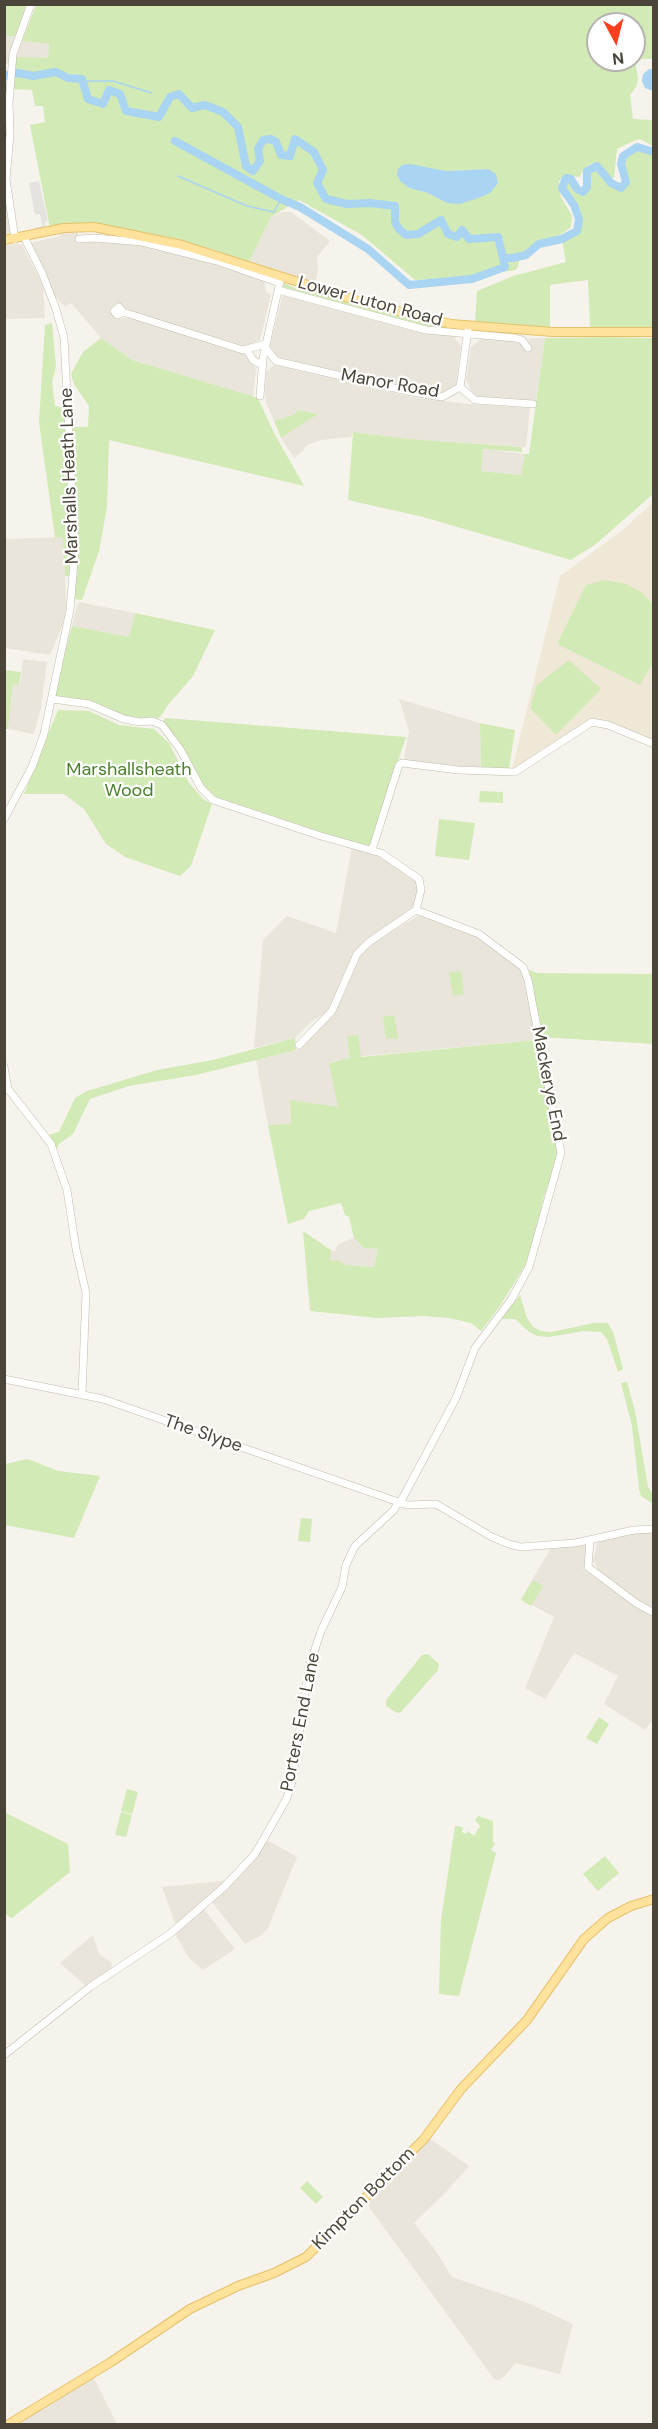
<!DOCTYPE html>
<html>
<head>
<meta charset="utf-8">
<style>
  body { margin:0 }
  #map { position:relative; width:658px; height:2429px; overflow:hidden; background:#f6f3ec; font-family:"DM Sans",sans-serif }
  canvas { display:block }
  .frame { position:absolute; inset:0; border:6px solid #4b4439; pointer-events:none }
  .north { position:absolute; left:586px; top:12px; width:60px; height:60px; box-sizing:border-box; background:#fff; border:2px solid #b7b4b0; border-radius:50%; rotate:173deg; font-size:16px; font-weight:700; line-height:24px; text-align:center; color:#4b4439 }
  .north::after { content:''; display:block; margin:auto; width:21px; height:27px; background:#fc3f1d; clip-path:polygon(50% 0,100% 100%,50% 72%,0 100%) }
</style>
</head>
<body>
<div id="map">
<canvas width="658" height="2429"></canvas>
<div class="frame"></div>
<div class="north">N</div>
</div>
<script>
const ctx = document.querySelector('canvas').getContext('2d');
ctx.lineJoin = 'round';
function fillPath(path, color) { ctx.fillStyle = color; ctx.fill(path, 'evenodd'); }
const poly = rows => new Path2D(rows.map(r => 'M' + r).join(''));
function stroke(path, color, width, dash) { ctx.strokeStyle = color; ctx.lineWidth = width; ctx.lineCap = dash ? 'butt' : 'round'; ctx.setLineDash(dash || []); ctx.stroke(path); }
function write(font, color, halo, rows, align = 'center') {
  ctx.font = font + ' "DM Sans",sans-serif'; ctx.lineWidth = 4.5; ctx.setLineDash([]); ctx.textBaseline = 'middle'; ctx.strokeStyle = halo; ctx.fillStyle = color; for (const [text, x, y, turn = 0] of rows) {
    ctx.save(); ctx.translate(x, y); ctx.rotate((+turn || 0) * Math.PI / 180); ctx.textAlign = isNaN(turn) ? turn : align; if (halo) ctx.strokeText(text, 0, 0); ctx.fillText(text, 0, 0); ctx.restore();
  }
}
fillPath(poly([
  [4,36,18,36,11,60,5,65],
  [22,41,49,44,48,59,16,57],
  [4,188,12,233,4,236],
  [282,212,291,212,330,241,317,257,318,270,315,285,249,262,271,217],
  [78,231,78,241,141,245,213,263,264,281,266,292,271,295,260,340,246,347,128,311,119,303,114,305,110,311,114,318,129,318,244,353,256,369,253,397,132,360,101,338,71,303,65,307,52,293,30,243,60,236,60,233],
  [16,244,22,245,43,285,45,318,5,319,5,245],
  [287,294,454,336,461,347,456,384,445,393,414,389,277,357,270,346,282,297],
  [482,338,517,340,528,345,529,338,545,338,536,401,474,396,466,380,471,347],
  [274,365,413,397,467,404,530,408,526,447,409,439,353,432,351,437,321,440,307,445,303,451,294,458,281,438,317,414,296,414,274,421,266,402,265,394,266,372],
  [483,449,525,454,522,475,481,471],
  [64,537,66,608,63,624,50,655,5,648,5,539],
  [78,602,135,613,129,637,72,626],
  [23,659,47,662,41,708,34,734,8,729,13,684,20,685],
  [399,699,480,723,481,768,409,761,404,758,409,731],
  [352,847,391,861,419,884,412,910,367,942,328,1012,313,1020,295,1038,254,1048,263,940,287,916,336,933],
  [418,916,424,916,467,931,518,965,525,977,537,1040,363,1056,330,1062,339,1108,290,1105,291,1124,268,1125,256,1060,301,1049,336,1010,358,957,377,940],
  [354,1238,364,1248,378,1249,374,1267,345,1265,338,1261,329,1261,331,1250,335,1252,338,1244],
  [639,1532,653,1533,653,1611,627,1594,601,1573,593,1561,598,1541],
  [590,1545,583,1569,653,1618,653,1719,645,1730,604,1704,618,1676,574,1653,545,1699,525,1688,554,1617,521,1599,551,1548],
  [267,1840,297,1857,268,1928,262,1935,245,1944,212,1902,245,1871],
  [230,1880,176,1926,162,1887],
  [203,1908,235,1949,203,1970,189,1958,175,1934],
  [93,1935,99,1954,112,1963,111,1969,86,1986,60,1963],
  [429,2138,469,2166,446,2192,414,2223,436,2251,452,2277,528,2303,573,2324,560,2374,515,2363,506,2375,499,2380,494,2379,369,2207,368,2199],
  [93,2376,117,2424,14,2424]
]), '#eae5da');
fillPath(poly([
  [653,502,653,742,589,721,524,764,512,769,560,576,625,528]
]), '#efe8d6');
fillPath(poly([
  [4,5,28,5,18,36,5,36],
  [36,5,653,5,653,59,635,59,638,79,636,87,630,95,633,119,653,120,653,146,640,139,636,140,617,149,614,178,610,177,600,164,594,164,588,165,579,177,564,175,559,181,559,186,561,197,572,216,571,227,560,235,539,242,528,252,518,256,519,264,516,270,465,277,415,280,362,235,299,200,271,217,249,262,212,249,152,234,93,223,77,223,50,228,30,125,45,122,43,106,35,106,32,90,13,89,16,57,48,58,49,44,22,41],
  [598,24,634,24,634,60,598,60],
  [421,167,446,171,488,169,481,197,447,203,428,193,409,188,398,178],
  [637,147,653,152,653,327,590,327,588,280,550,285,550,329,475,322,477,291,513,276,566,262,562,239,573,234,579,226,574,205,562,188,566,178,571,179,577,189,583,192,587,187,587,171,597,166,611,183,621,188,626,182,621,160],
  [284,283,299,290,311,289,463,328,465,331,440,331,285,289,282,285],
  [52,323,56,366,52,382,55,406,64,408,72,514,70,576,65,576,63,537,55,538,39,422,45,325],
  [606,337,653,338,653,494,596,544,571,560,423,517,348,500,353,432,409,439,522,447,522,452,483,449,481,471,521,475,525,454,529,454,545,338],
  [101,338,132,360,258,398,274,433,304,486,109,440,107,507,99,551,82,600,74,599,79,551,72,427,88,427,89,406,74,384,71,374,83,352],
  [297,410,318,414,281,438,274,421,296,414],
  [605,580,626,584,641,592,653,604,653,662,640,685,559,645,558,642,586,585],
  [135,613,215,630,193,676,168,705,161,716,157,719,132,718,55,699,60,669,72,626,129,637],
  [569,660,601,689,556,735,531,709,531,704,537,685],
  [5,670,21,672,19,685,13,684,8,729,5,729],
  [58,710,89,711,119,725,154,729,169,743,189,783,203,799,212,804,191,866,180,876,125,857,106,844,84,809,64,794,24,794],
  [165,718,406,737,371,844,367,847,221,801,212,796,205,789,163,722],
  [480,723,515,730,509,769,481,768],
  [480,791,503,792,503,803,479,802],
  [439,819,475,823,469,860,435,856],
  [530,970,537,973,653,974,653,1044,541,1037,528,973],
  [461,971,464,994,453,996,449,973],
  [394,1015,398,1038,386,1039,383,1017],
  [358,1035,361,1057,537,1040,558,1155,543,1200,535,1243,524,1267,500,1306,481,1331,471,1323,449,1318,423,1316,377,1318,310,1311,303,1231,331,1250,330,1261,338,1260,345,1265,374,1267,378,1249,364,1248,354,1238,349,1217,345,1215,341,1203,309,1211,304,1219,288,1224,268,1125,291,1124,290,1100,338,1107,329,1063,350,1058,347,1036],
  [295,1038,296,1050,196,1075,129,1086,90,1099,73,1134,59,1144,57,1149,49,1135,59,1132,75,1098,87,1091,157,1070,213,1060],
  [520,1295,527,1318,533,1327,541,1331,551,1332,594,1323,608,1323,613,1332,623,1369,618,1372,607,1339,601,1332,583,1331,549,1337,537,1336,528,1331,515,1319,501,1319],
  [627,1382,635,1411,648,1487,653,1494,653,1504,641,1496,639,1489,632,1426,621,1383],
  [28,1459,58,1471,100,1476,74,1538,5,1525,5,1464],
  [301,1518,312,1519,310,1542,298,1541],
  [533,1580,543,1586,531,1606,521,1600],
  [428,1654,439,1664,438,1670,401,1712,397,1713,386,1706,386,1700,422,1655],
  [599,1717,609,1724,597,1744,586,1738],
  [127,1789,138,1792,132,1814,121,1811],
  [4,1812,68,1844,70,1872,12,1918,5,1914],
  [121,1812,132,1815,126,1837,115,1835],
  [478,1816,493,1821,493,1842,495,1844,491,1850,496,1853,459,1996,439,1994,441,1920,455,1826,463,1827,462,1832,466,1834,468,1831,474,1836,480,1826,475,1820],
  [605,1856,619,1873,598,1891,583,1874],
  [307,2181,323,2197,316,2204,300,2188]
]), '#d2eab5');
fillPath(poly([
  [39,181,48,221,45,222,46,230,33,233,34,228,42,226,40,214,35,215,29,183]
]), '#e5e3e0');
fillPath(poly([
  [649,69,653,69,653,91,645,88,642,81,643,74],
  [410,164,446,171,488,169,496,174,498,183,490,193,481,197,460,204,447,203,428,193,409,188,400,181,397,175,398,169,402,165]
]), '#a9d4f2');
stroke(poly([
  [83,81,113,81,152,93],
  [178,176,247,206,274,212,281,199]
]), '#a9d4f2', 1.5);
stroke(poly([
  [4,76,18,73,33,76,56,72,68,78,82,79,88,99,103,104,109,90,120,94,126,111,159,117,170,97,179,94,192,108,205,105,223,112,238,127,246,166,253,171,260,161,258,149,263,140,271,139,276,142,281,155,290,156,295,139,314,152,323,170,317,183,326,199,347,204,370,203,395,206,395,222,399,229,406,235,418,234,441,220,448,234,457,237,462,230,469,239,498,237,503,258,513,258,526,255,539,244,562,239,577,231,579,219,574,205,562,188,566,178,571,179,577,189,583,192,587,187,587,171,597,166,611,183,621,188,626,182,621,164,623,156,637,147,654,152],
  [175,141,281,199,300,207,368,249,409,285,472,279,505,267,503,258]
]), '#a9d4f2', 8);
const minor = poly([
  [15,239,6,179,10,135,9,103,13,54,31,4],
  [79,239,94,238,142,242,217,261,280,283],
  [278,290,426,330,515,338,522,340,528,348],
  [123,312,117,315,114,311,119,307,123,312,243,350,266,344],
  [265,347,276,361,412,392,442,397,460,387,475,400,533,404],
  [247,350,253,360,263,366],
  [460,387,468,330],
  [260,396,263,358,279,286],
  [52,699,89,704,124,719,140,722,152,721,162,725,180,749,201,788,213,800,321,836,381,853,419,879,421,890,416,910,369,942,357,954,332,1011,299,1045],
  [4,819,32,767,44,734,70,610,75,549,64,338,56,309,42,273,24,237],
  [372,850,399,765,402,763,458,770,515,772,592,722,608,725,654,744],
  [4,1067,8,1089,51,1144,67,1190,76,1249,86,1293,82,1394],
  [4,1379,103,1399,407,1505,436,1504,492,1537,509,1544,521,1547,575,1543,634,1530,654,1529],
  [400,1503,456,1398,475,1348,511,1300,529,1267,561,1153,528,980,523,967,479,934,416,910],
  [590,1541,588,1567,636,1603,654,1613],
  [4,2055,90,1987,171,1933,224,1887,255,1854,286,1800,292,1782,309,1667,321,1631,342,1587,346,1565,355,1546,394,1510,398,1502]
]);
const major = poly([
  [4,240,64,228,94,227,182,245,355,300,451,324,553,332,654,332],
  [9,2424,111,2362,190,2309,238,2286,274,2273,306,2257,424,2139,461,2089,527,2020,584,1939,608,1918,631,1906,654,1899]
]);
stroke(minor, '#c2bbae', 8);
stroke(major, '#e6c16a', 10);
stroke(minor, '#fff', 7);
stroke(major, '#ffe39c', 8);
write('18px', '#4b4439', '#fff', [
  ["Lower Luton Road",370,302,15],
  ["Manor Road",390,384,10],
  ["Marshalls Heath Lane",70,476,-92],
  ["Mackerye End",548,1084,79],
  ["The Slype",203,1434,19],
  ["Porters End Lane",301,1722,-79],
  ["Kimpton Bottom",364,2199,-45]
]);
write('18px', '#4a7f2a', '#fff', [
  ["Marshallsheath",129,770],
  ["Wood",129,791]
]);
</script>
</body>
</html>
